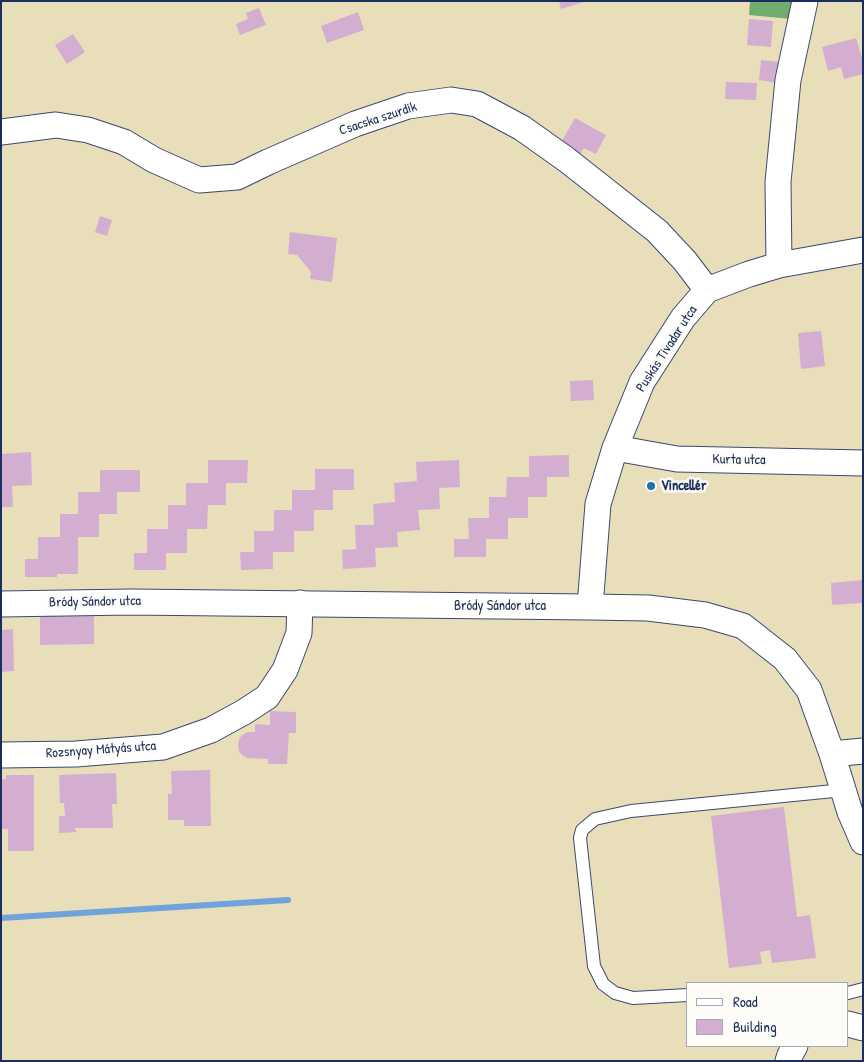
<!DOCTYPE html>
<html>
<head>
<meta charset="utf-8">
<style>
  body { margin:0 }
  #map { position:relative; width:864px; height:1062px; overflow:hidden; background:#e9deba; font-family:"Patrick Hand",sans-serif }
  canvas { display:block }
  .frame { position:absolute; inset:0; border:2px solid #1b2f5e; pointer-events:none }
  .legend { position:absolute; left:686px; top:982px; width:162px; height:65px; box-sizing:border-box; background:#fdfcf7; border:1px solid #a3aaba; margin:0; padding:6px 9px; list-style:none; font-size:15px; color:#1b2f5e }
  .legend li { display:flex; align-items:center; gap:10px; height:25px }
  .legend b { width:25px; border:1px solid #a3aaba }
</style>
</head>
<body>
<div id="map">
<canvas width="864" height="1062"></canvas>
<div class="frame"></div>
<ul class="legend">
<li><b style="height:6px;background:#fff"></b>Road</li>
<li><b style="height:14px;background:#d3aed1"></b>Building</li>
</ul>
</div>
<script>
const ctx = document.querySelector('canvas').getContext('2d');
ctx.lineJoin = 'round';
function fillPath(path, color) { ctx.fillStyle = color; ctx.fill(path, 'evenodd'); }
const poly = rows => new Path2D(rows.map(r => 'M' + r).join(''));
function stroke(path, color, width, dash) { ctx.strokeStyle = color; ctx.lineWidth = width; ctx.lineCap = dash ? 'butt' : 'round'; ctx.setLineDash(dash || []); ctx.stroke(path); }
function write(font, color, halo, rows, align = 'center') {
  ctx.font = font + ' "Patrick Hand",sans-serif'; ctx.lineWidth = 5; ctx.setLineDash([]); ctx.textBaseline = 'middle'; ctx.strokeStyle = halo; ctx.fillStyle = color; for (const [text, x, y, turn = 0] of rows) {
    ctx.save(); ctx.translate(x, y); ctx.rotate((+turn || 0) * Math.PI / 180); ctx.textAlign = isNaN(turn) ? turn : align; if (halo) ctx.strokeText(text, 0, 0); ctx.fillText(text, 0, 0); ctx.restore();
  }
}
fillPath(poly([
  [750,1,805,1,802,20,749,15]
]), '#72ac6c');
stroke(poly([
  [1,918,288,900]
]), '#70a3db', 6);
fillPath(poly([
  [559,1,584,1,584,2,561,9],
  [259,8,266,25,240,35,236,24,248,19,246,13],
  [358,12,364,30,327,43,321,26],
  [749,19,773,21,771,47,747,45],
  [73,34,85,52,67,64,55,45],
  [856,38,863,62,863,74,844,79,841,67,828,71,822,47],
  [761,60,780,62,777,83,759,80],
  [726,82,757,83,756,100,725,99],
  [575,118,606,135,596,154,584,148,577,159,558,148],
  [100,216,112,220,107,236,95,232],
  [290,232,337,238,332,282,310,279,311,272,297,255,288,254],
  [821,331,825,366,801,369,798,333],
  [593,380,594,400,571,401,570,381],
  [31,452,32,485,12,486,13,507,1,507,1,454],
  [569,455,569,477,547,477,547,497,528,497,528,518,508,518,508,539,486,539,486,557,454,557,454,539,469,539,468,518,489,518,489,497,506,497,507,477,529,477,529,456],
  [208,460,248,460,247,483,226,483,226,505,208,505,207,529,187,529,187,553,166,553,166,570,134,570,134,553,147,553,147,529,168,529,168,505,186,505,186,483,208,483],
  [459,460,460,487,439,488,440,509,418,510,420,530,397,532,398,547,375,548,376,567,343,569,342,550,356,549,355,525,374,525,373,504,395,502,394,483,417,481,416,462],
  [315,469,354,469,354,490,333,490,333,510,314,510,314,531,294,531,294,552,273,552,273,569,241,570,240,552,254,552,254,531,274,531,274,510,292,510,292,490,315,490],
  [100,470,140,470,140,492,117,492,117,514,99,514,99,537,78,537,78,574,57,574,57,577,25,577,25,559,38,559,38,537,60,537,60,514,78,514,78,492,100,492],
  [863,580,863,603,832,605,831,583],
  [94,615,94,644,40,645,40,616],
  [13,629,14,671,1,672,1,630],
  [270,711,296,712,296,733,289,733,287,764,268,764,268,759,247,758,242,755,239,751,238,745,239,739,242,735,248,732,255,732,255,724,270,725],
  [210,770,211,826,184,826,184,820,168,820,168,794,172,794,171,771],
  [116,773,117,804,112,804,113,828,74,828,77,832,59,833,59,816,65,816,64,803,60,803,59,775],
  [6,775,34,775,34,851,8,851,8,829,1,829,1,779,6,779],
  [784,807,797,917,810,915,816,958,772,963,770,950,760,952,762,964,729,968,711,816]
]), '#d3aed1');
const lane = poly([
  [848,993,863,989],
  [688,995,633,998,615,993,603,984,594,966,580,838,582,830,595,819,631,811,844,790]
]);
const street = poly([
  [1,132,56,125,88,130,124,142,154,160,199,180,237,177,268,162,355,124,408,106,451,100,477,104,522,128,567,160,657,231,685,261,707,290],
  [779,265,778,182,788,80,805,1],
  [615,448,677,459,863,463],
  [1,604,131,602,590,607,648,608,705,615,743,626,785,659,809,690,832,754,850,812,863,842],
  [590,607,598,504,615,448,642,382,683,318,707,290,749,274,779,265,863,250],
  [832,754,863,751],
  [1,755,76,754,163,747,211,730,244,712,267,697,285,670,299,633,300,603],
  [848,1024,863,1028],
  [788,1061,790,1055,795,1046]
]);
stroke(lane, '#3a496c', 14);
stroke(street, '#3a496c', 27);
stroke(lane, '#fff', 12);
stroke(street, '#fff', 25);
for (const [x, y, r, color] of [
  [651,486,5,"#1f6fb2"]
]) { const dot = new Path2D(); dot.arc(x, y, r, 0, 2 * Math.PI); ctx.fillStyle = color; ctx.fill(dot); stroke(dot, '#fdfcf7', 2); }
write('14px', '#1b2f5e', '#fdfcf7', [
  ["Csacska szurdik",378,119,-18],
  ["Puskás Tivadar utca",667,349,-57],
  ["Kurta utca",739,460,1],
  ["Bródy Sándor utca",95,602,-1],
  ["Bródy Sándor utca",500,606],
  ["Rozsnyay Mátyás utca",101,750,-4]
]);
write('bold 14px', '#1b2f5e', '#fdfcf7', [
  ["Vincellér",661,486]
], 'left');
</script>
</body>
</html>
